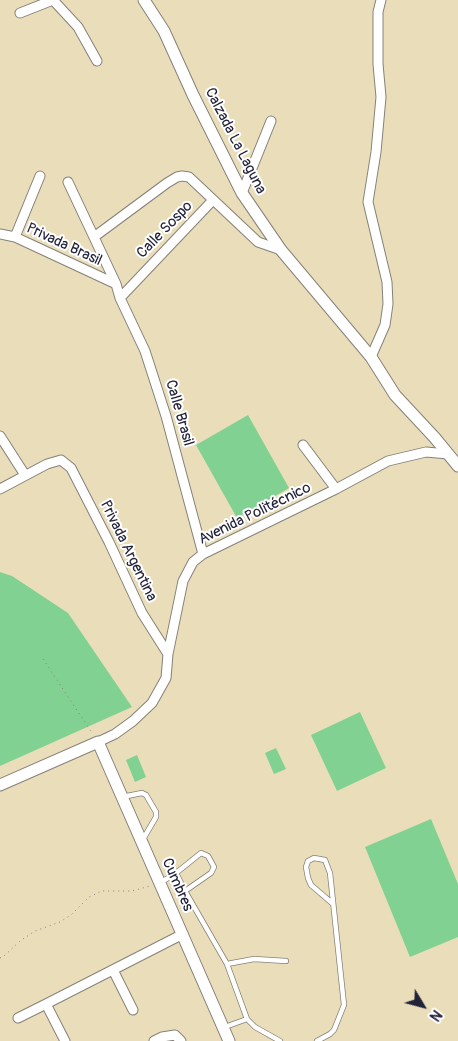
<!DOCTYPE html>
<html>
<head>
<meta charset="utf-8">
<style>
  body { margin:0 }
  #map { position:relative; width:458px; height:1041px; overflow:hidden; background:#e9deb9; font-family:Pangolin,sans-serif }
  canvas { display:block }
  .north { position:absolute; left:398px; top:981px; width:50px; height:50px; -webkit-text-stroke:4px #fff; paint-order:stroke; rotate:127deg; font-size:14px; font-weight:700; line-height:20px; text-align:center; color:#22223b }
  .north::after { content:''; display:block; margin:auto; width:18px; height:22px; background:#22223b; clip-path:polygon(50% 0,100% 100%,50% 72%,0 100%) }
</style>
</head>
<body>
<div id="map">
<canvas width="458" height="1041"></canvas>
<div class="north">N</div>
</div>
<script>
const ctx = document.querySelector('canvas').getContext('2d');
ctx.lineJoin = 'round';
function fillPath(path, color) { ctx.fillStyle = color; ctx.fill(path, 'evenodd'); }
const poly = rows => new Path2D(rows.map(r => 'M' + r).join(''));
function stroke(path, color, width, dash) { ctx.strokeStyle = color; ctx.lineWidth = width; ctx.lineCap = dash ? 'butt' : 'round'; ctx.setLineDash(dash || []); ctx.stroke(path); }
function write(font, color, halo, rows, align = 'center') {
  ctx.font = font + ' Pangolin,sans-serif'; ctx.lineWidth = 4; ctx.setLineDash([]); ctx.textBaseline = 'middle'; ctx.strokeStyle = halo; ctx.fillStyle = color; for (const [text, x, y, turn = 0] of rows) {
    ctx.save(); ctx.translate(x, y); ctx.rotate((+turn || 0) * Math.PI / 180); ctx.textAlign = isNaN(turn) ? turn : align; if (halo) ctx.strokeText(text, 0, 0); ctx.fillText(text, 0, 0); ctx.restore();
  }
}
fillPath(poly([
  [248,415,289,488,237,518,196,445],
  [0,572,12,576,68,613,132,707,0,766],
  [360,712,386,768,337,791,311,735],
  [276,748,286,769,274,774,265,753],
  [137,755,146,777,135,782,126,760],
  [431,819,458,884,458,937,410,957,365,847]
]), '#81d192');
const service = poly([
  [122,797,142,793,146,795,156,812,156,817,142,841],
  [176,873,201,853,208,856,214,867,211,873,185,891],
  [160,883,176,873,185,891,227,964,247,1019],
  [227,964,254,959,286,961],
  [225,1027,247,1019,255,1027,280,1041],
  [317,1041,330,1034,334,1030,344,1005,330,873,325,860,314,858,308,861,306,867,308,878,311,885,332,903]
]);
const minor = poly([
  [20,13,53,0,78,27,97,61],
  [68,182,116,284,120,298,145,351,166,416,203,554],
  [242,193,271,121],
  [0,234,15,237,116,284],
  [15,237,40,176],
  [94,237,167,183,177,177,182,176,189,177,258,242,281,250],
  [120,298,213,200],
  [371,357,385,325,388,304,387,282,368,202,376,152,381,97,378,64,378,12,381,0],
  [0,436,25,475],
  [303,445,336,489],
  [0,489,47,464,61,460,71,468,109,542,142,613,168,654],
  [98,742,115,734,133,721,152,703,166,678,168,654,183,581,193,562,203,554,336,489,388,461,426,452,448,454],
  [113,970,133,1010],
  [46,1004,65,1041],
  [18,1018,46,1004,183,934],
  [154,1041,162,1037,175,1035,181,1041]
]);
const tertiary = poly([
  [144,0,164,31,193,95,242,193,281,250,371,357,395,395,435,438,458,466],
  [0,785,98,742,229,1041]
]);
stroke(service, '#86807a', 6);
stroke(minor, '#86807a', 11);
stroke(tertiary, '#86807a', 13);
stroke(poly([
  [43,659,92,733],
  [0,958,4,956,20,941,35,931,60,922,71,915,89,897,102,891,132,891,150,886]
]), '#86807a', 1, [1, 4]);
stroke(service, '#fff', 4.5);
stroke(minor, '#fff', 9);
stroke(tertiary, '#fff', 11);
write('15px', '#22223b', '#fff', [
  ["Calzada La Laguna",235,141,63],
  ["Calle Sospo",165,230,-46],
  ["Privada Brasil",64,245,25],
  ["Calle Brasil",179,413,74],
  ["Avenida Politécnico",255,514,-26],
  ["Privada Argentina",128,551,64],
  ["Cumbres",177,885,66]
]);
</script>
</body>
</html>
